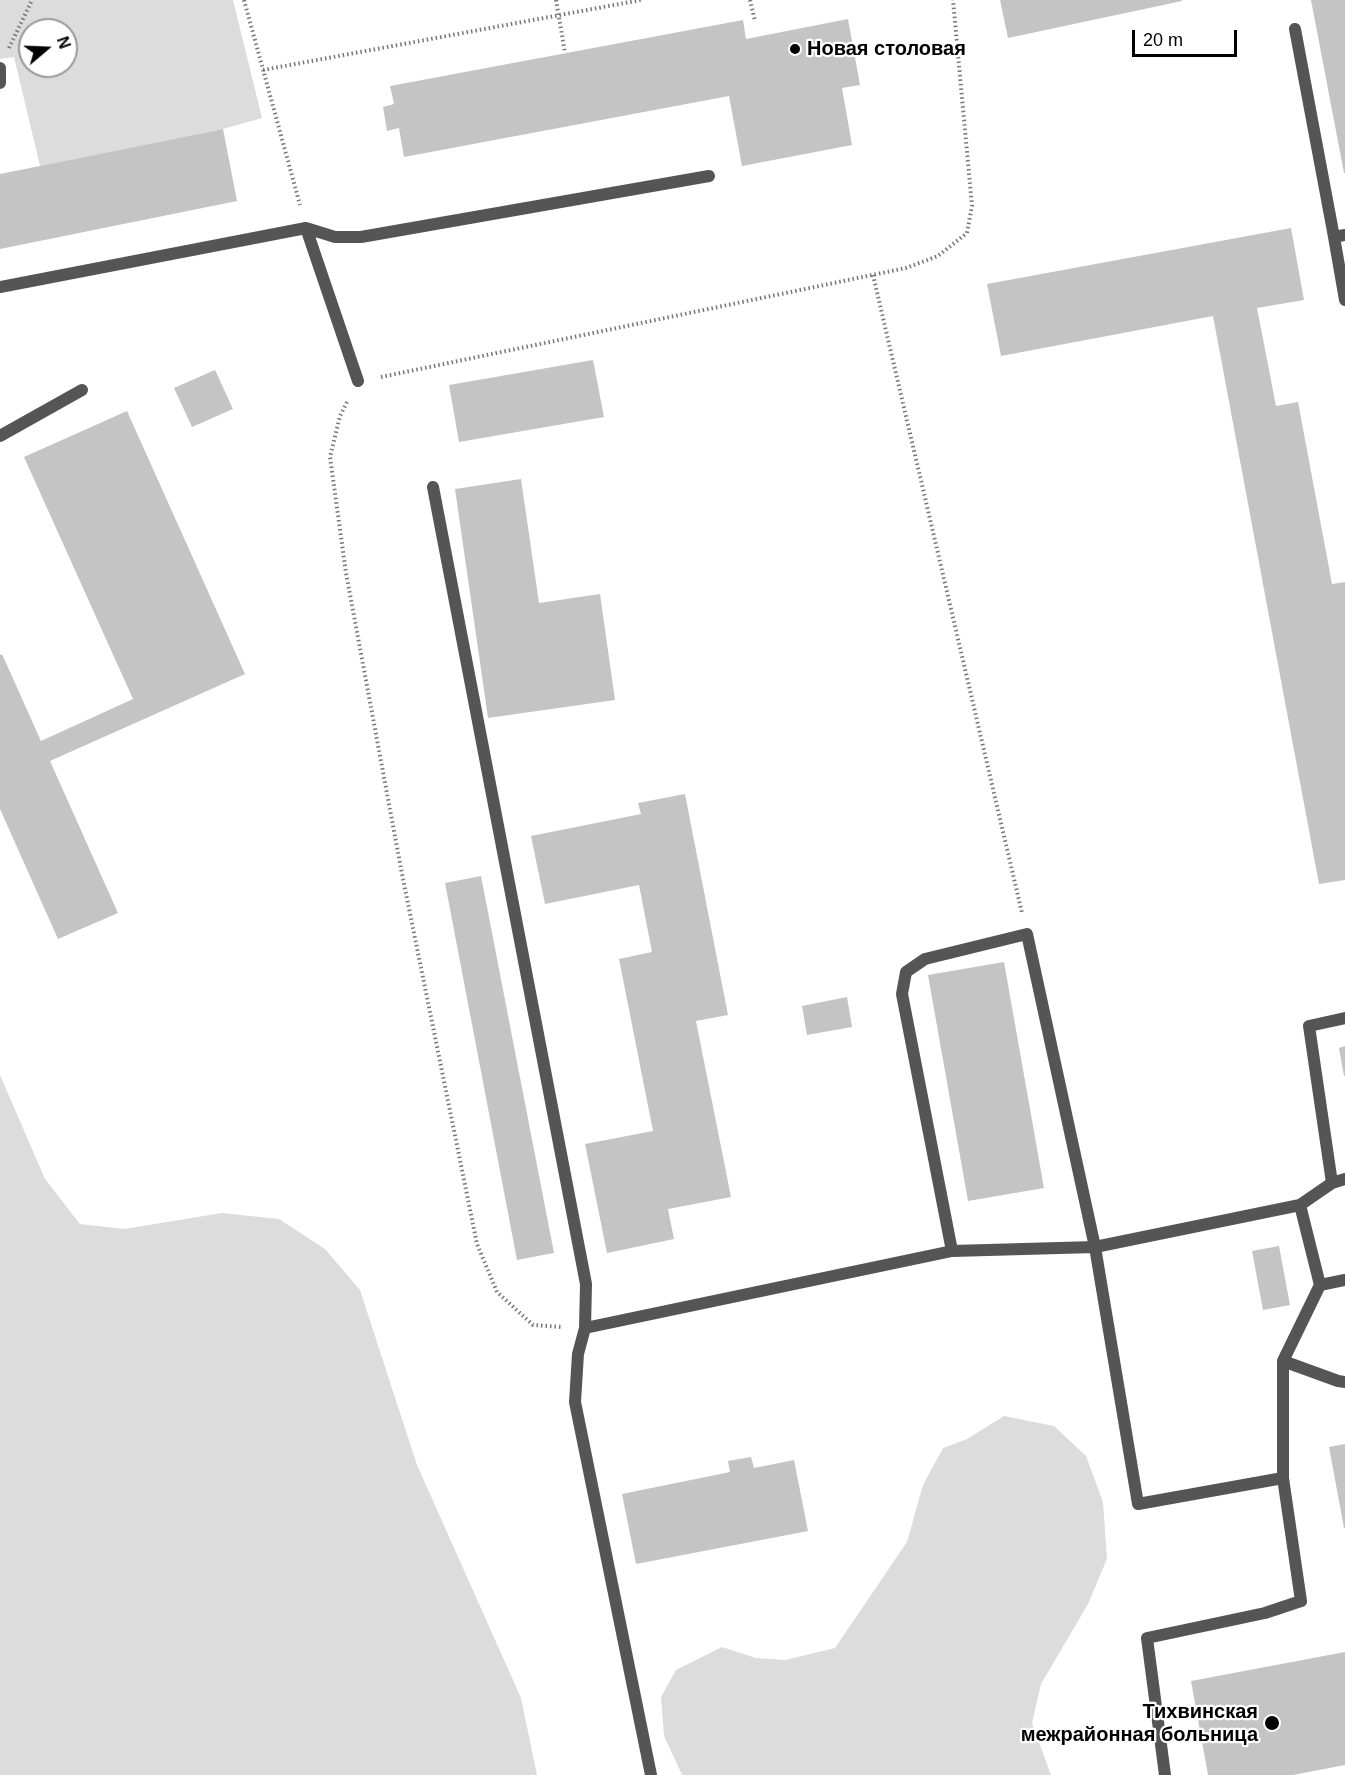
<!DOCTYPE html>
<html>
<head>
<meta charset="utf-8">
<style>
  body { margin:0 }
  #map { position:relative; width:1345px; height:1775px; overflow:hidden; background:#fff; font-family:Helvetica,sans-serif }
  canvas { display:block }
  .north { position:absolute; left:18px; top:18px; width:60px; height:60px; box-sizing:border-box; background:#fff; border:2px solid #999; border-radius:50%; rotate:71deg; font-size:16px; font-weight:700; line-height:24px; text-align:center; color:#000 }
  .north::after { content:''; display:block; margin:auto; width:21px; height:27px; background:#000; clip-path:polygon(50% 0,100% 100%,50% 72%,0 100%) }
  .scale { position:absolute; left:1132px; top:30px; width:105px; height:27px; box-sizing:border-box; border:3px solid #000; border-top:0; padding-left:8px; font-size:18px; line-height:21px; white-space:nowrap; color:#000; -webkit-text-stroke:4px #fff; paint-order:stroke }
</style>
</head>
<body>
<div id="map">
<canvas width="1345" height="1775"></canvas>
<div class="north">N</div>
<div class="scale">20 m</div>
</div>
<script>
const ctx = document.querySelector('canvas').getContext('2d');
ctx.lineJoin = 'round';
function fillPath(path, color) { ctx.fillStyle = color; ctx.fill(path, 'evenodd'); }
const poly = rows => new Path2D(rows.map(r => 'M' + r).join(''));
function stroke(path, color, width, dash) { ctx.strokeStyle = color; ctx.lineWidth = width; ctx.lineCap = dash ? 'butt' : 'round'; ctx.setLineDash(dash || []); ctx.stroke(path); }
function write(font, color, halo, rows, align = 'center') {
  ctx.font = font + ' Helvetica,sans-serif'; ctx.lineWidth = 4.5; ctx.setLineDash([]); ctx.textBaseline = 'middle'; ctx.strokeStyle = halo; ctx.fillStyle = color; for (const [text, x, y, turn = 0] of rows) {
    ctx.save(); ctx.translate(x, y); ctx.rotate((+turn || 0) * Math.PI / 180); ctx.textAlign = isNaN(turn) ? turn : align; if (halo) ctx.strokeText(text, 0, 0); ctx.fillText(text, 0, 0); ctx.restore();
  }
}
fillPath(poly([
  [0,0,233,0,262,118,223,129,40,166,14,57,0,59],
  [30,30,66,30,66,66,30,66],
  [0,1075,45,1179,80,1224,124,1229,222,1213,279,1219,325,1249,360,1290,417,1465,521,1698,537,1775,0,1775],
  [1004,1416,1054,1426,1086,1456,1103,1502,1107,1559,1088,1604,1041,1684,1032,1723,1051,1775,682,1775,664,1736,661,1697,676,1670,722,1647,756,1658,785,1660,835,1648,907,1542,923,1485,943,1448,967,1439]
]), '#dcdcdc');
fillPath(poly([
  [1000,0,1182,0,1182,1,1008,38],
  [1311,0,1345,0,1345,173,1344,173],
  [848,19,860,85,842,88,852,145,742,166,729,96,404,157,399,128,387,131,383,107,394,104,390,86,743,20,746,39],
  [223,129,237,201,0,249,0,174],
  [1291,228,1304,300,1257,308,1276,406,1298,402,1332,584,1345,582,1345,880,1319,884,1213,316,1001,356,987,284],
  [593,360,604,417,459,442,449,385],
  [215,370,233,409,192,427,174,388],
  [127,411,245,674,50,761,118,913,58,939,0,809,0,655,2,654,41,741,133,699,24,457],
  [521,479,539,603,600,594,615,700,488,718,455,489],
  [685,794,728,1015,696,1021,731,1197,668,1209,674,1239,607,1253,585,1144,653,1131,619,959,652,952,639,885,545,904,531,836,641,814,638,803],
  [481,876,554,1253,517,1260,445,883],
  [1004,962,1044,1188,968,1201,928,975],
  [847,997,852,1027,807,1035,802,1006],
  [1345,1046,1345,1076,1344,1076,1339,1048],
  [1279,1246,1290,1305,1263,1310,1252,1251],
  [1345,1444,1345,1528,1344,1528,1329,1447],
  [751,1457,754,1468,794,1460,808,1531,636,1564,622,1494,730,1472,728,1461],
  [1345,1652,1345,1765,1293,1775,1208,1775,1191,1681]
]), '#c4c4c4');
stroke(poly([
  [244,0,300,205],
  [556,0,565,53],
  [750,0,755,21],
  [9,48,32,0],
  [263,70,641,0],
  [873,275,1022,913],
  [381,377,906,268,938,256,967,233,972,206,953,0],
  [347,402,340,416,330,457,346,573,402,874,477,1244,497,1292,533,1325,562,1327]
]), '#777', 4, [1.5, 3]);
stroke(poly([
  [1295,29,1334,237,1345,235],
  [0,83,0,68],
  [306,228,358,381],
  [1334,237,1345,300],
  [0,287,306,228,335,237,361,237,709,176],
  [0,436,82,390],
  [433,487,586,1284,585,1328],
  [1332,1183,1309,1026,1345,1018],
  [1300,1205,1320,1285],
  [1283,1361,1338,1381,1345,1382],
  [1283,1478,1138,1504,1095,1247,1027,934,925,959,906,972,902,994,952,1251,1095,1247,1300,1205,1332,1183,1345,1179],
  [651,1775,575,1402,578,1354,585,1328,952,1251],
  [1165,1775,1147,1638,1265,1613,1301,1601,1283,1478,1283,1361,1320,1285,1345,1280]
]), '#555', 12);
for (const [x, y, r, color] of [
  [795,49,6,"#000"],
  [1272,1723,8,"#000"]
]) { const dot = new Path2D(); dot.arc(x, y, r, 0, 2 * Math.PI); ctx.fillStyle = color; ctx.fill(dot); stroke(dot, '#fff', 2); }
write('bold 20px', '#000', '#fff', [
  ["Новая столовая",807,49],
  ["Тихвинская",1258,1712,"right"],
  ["межрайонная больница",1258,1735,"right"]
], 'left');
</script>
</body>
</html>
